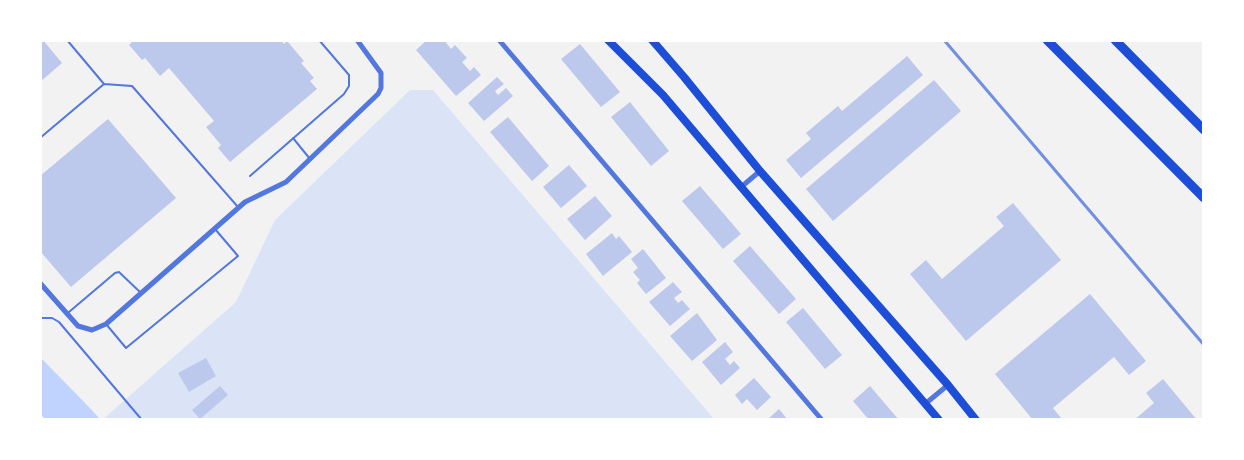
<!DOCTYPE html>
<html>
<head>
<meta charset="utf-8">
<style>
  body { margin:0 }
  #map { position:relative; width:1244px; height:460px; overflow:hidden; background:#f2f2f2; font-family:Commissioner,sans-serif }
  canvas { display:block }
  .frame { position:absolute; inset:0; border:42px solid #fff; pointer-events:none }
</style>
</head>
<body>
<div id="map">
<canvas width="1244" height="460"></canvas>
<div class="frame"></div>
</div>
<script>
const ctx = document.querySelector('canvas').getContext('2d');
ctx.lineJoin = 'round';
function fillPath(path, color) { ctx.fillStyle = color; ctx.fill(path, 'evenodd'); }
const poly = rows => new Path2D(rows.map(r => 'M' + r).join(''));
function stroke(path, color, width, dash) { ctx.strokeStyle = color; ctx.lineWidth = width; ctx.lineCap = dash ? 'butt' : 'round'; ctx.setLineDash(dash || []); ctx.stroke(path); }
fillPath(poly([
  [410,90,433,90,714,419,102,420,236,302,275,220]
]), '#dbe4f7');
fillPath(poly([
  [40,357,87,405,100,419,45,419,41,414]
]), '#bfd3fe');
fillPath(poly([
  [40,40,43,40,62,63,40,82],
  [134,40,281,40,284,44,287,41,304,61,301,63,314,78,310,81,317,89,230,162,218,148,221,145,206,127,214,121,169,68,160,76,145,58,142,60,129,45],
  [427,40,444,40,451,49,455,45,467,58,462,62,470,71,474,67,481,75,456,96,416,50],
  [580,44,620,92,601,107,561,59],
  [907,56,923,75,801,178,786,160,811,139,806,133,838,106,842,111],
  [497,77,504,84,495,91,498,95,506,88,513,96,484,121,468,103],
  [934,80,961,111,833,221,806,189],
  [630,102,669,151,651,166,611,117],
  [508,117,549,166,532,181,490,132],
  [108,119,176,198,71,287,40,251,40,176],
  [569,165,587,186,561,208,543,187],
  [700,186,741,234,723,249,682,201],
  [595,196,612,216,585,240,567,219],
  [1013,203,1061,260,966,341,910,274,926,260,942,279,1004,226,996,217],
  [612,233,616,239,619,236,632,252,603,276,586,254],
  [750,246,796,299,779,314,733,261],
  [643,249,666,278,646,294,637,283,640,280,633,272,638,268,631,259],
  [673,282,682,292,674,298,678,303,682,300,690,309,670,326,649,302],
  [1090,294,1146,361,1129,375,1114,357,1053,408,1061,418,1059,420,1033,420,995,374],
  [803,308,842,355,825,369,786,322],
  [697,313,717,340,692,361,670,336],
  [725,342,733,352,725,359,730,365,734,361,740,368,721,385,702,362],
  [206,358,216,376,189,392,178,373],
  [754,378,771,397,757,410,747,399,742,404,735,395],
  [1163,379,1197,420,1134,420,1154,403,1146,393],
  [220,386,228,395,200,419,192,410],
  [870,386,899,420,869,420,853,401],
  [779,409,788,420,767,420]
]), '#bdc9ec');
stroke(poly([
  [67,40,104,84,132,86,238,207],
  [40,138,104,84],
  [293,138,310,159],
  [250,176,344,94,349,86,349,75,319,40],
  [69,312,115,273,119,272,141,293],
  [40,318,52,318,59,322,142,420],
  [106,324,126,348,238,256,215,229]
]), '#5277de', 2);
stroke(poly([
  [499,40,822,420],
  [740,188,760,171],
  [40,283,78,326,92,330,106,324,245,202,286,182,378,94,381,88,381,73,357,40],
  [925,404,948,385]
]), '#5277de', 5);
stroke(poly([
  [608,40,663,95,939,420],
  [652,40,684,77,760,171,948,385,976,420]
]), '#1d4ed8', 8);
stroke(poly([
  [1047,40,1204,198],
  [1115,40,1204,130]
]), '#1d4ed8', 9);
stroke(poly([
  [944,40,1204,345]
]), '#7290e2', 3);
</script>
</body>
</html>
